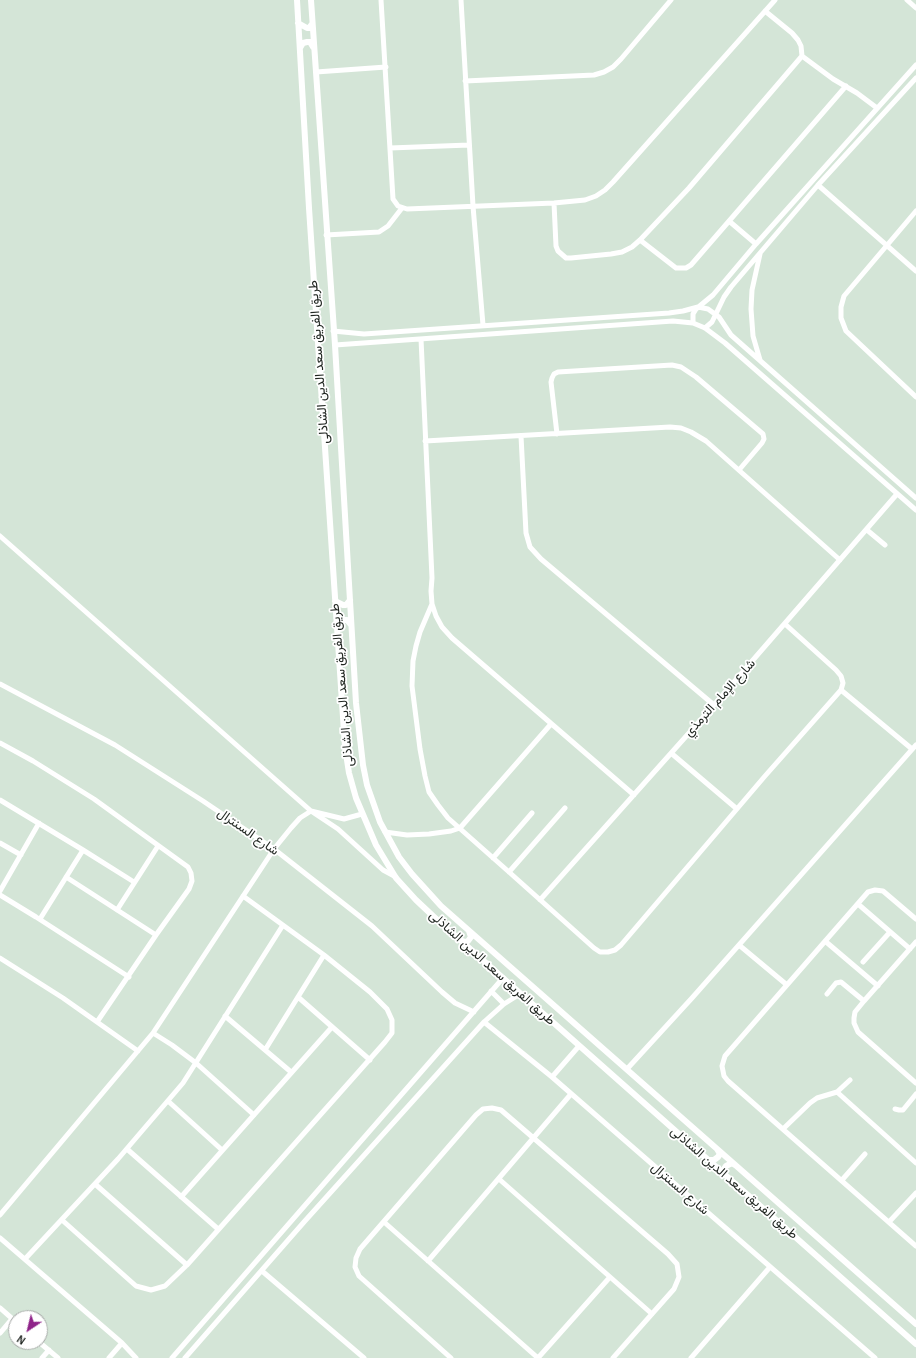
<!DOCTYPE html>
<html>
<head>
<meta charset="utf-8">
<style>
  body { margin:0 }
  #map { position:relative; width:916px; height:1358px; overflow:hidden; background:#d4e5d7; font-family:Karla,sans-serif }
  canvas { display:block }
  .north { position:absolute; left:8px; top:1310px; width:40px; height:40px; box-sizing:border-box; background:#fff; border:1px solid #a6a9a7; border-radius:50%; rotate:215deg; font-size:11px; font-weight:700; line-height:16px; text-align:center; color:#212722 }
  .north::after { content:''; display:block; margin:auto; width:14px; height:18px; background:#8f2489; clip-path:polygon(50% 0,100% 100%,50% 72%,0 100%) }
</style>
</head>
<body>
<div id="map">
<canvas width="916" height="1358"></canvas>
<div class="north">N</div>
</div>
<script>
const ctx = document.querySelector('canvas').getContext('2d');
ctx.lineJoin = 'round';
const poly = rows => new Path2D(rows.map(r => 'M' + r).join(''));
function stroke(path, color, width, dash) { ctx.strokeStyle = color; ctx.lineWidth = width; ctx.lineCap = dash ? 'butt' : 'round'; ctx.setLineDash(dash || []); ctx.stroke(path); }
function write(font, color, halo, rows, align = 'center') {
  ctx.font = font + ' Karla,Vazirmatn,sans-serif'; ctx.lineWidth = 3.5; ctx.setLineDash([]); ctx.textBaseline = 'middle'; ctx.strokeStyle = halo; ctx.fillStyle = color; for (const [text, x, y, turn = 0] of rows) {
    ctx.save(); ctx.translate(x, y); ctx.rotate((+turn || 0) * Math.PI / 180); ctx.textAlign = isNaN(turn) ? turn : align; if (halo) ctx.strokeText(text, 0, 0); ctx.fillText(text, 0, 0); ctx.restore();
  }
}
stroke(poly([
  [381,0,393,199,398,206,407,209,554,203,585,200,596,196,605,190,613,182,775,0],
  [461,0,473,206,483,325],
  [907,0,916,8],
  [765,11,792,33,798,40,801,46,802,56,833,79,857,93,877,108],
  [316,72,386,67],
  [465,81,594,75,604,72,613,67,621,59,671,0],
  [390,148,469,145],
  [818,185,916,271],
  [554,203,556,246,558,251,566,258,571,258,611,254,622,252,632,247,640,240,689,188,802,56],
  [916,211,844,296,841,307,841,318,846,331,916,397],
  [729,221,756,244],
  [326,235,379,232,388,226,402,208],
  [640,240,676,268,686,268,691,265,846,86],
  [760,254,752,290,751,309,753,336,760,360],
  [693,323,693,314,696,309,713,295,756,244,916,65],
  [705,328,712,322,724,297,731,287,818,185,916,78],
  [333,331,364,334,669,313,683,311,698,307,708,309,719,317,731,335,916,498],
  [421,339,432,578,431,591,432,604,436,616,442,627,452,638,634,795],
  [335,345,673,321,693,323,705,328,725,343,916,510],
  [557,434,551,382,552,378,554,374,558,372,672,365,681,367,696,377,763,434,764,439,762,443,739,470],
  [521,436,526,533,530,547,541,559,714,705],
  [425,441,670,427,681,428,691,432,706,441,840,560],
  [867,530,885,545],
  [0,536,311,811,338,829,383,870,396,877],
  [432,604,420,632,416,646,413,661,412,686,420,749,425,776,429,792,438,805,448,818,509,872,594,948,600,952,608,952,615,950,621,945,765,776,841,690,843,683,841,676,836,670,785,624],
  [0,684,115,745,203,801,274,849,372,926,442,992,455,1003,474,1012],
  [841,690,912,749],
  [0,743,33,761,94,799,188,867,191,873,192,881,189,889,156,935,97,1022],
  [671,753,737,809],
  [0,800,83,850,134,882],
  [385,832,407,835,429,834,451,831,460,828,551,724],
  [0,843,21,855],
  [493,858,532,813],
  [509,872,565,808],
  [66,877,156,935],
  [0,891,39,823],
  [0,895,36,917,129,977],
  [540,900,714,705,897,494],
  [858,904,910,949],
  [117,910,158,846],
  [40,919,83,850],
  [916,919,883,891,875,890,868,892,725,1056,722,1066,724,1076,728,1081,916,1246],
  [825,941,878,986],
  [916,942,864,1001,855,1012,854,1018,854,1023,858,1032,916,1083],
  [739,945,787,985],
  [0,958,63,998,138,1051],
  [863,962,890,932],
  [491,991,504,1004],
  [827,994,836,983,841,982,864,1001],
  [298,997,370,1060],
  [225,1016,291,1072],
  [484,1022,552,1077,875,1358],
  [153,1033,172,1045,196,1063,254,1115],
  [265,1050,324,955],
  [627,1069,692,998,916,745],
  [552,1077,579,1046],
  [837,1092,916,1163],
  [168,1101,222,1150],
  [895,1109,899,1110,903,1110,916,1094],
  [783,1129,810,1103,817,1098,837,1092,850,1080],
  [127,1149,218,1229],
  [499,1179,652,1314],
  [842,1180,865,1154],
  [95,1184,187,1265],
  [181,1197,332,1027],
  [0,1215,153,1033,274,849,291,828,300,818,311,811,344,819,362,814],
  [62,1220,136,1286,151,1290,165,1286,187,1265,385,1042,392,1033,392,1020,387,1009,370,992,324,955,243,896],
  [384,1222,538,1358],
  [889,1222,916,1193],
  [0,1238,122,1343,136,1358],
  [25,1259,118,1159,183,1083,283,925],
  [428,1261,571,1094],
  [262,1271,364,1358],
  [0,1308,16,1322],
  [0,1333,12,1319],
  [39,1342,58,1358],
  [42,1358,49,1350],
  [109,1358,122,1343],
  [172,1358,503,978],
  [185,1358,304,1222,484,1022,504,1004,520,994],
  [451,1358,359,1276,355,1267,356,1258,360,1249,476,1115,483,1109,492,1108,501,1110,668,1254,677,1264,679,1277,674,1289,613,1358],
  [538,1358,610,1277],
  [691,1358,770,1267]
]), '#fff', 5);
stroke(poly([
  [297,0,309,208,345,747,349,773,356,798,376,845,396,878,416,900,433,916,916,1344],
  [311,0,335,345,356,703,363,765,367,785,380,822,399,857,412,874,441,906,916,1324],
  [298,23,307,28,309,28,312,24],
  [300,48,303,43,307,42,310,42,313,47],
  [335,601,343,605,346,605,350,600],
  [337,625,339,621,344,620,347,620,351,625],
  [460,940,465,942,468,941,471,937,469,931],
  [708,1160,714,1160,718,1157,720,1154,717,1149],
  [725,1175,724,1169,726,1166,732,1163,735,1165]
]), '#fff', 6);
write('13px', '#212722', '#fff', [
  ["طريق الفريق سعد الدين الشاذلى",319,362,-94],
  ["طريق الفريق سعد الدين الشاذلى",342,685,-95],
  ["شارع الإمام الترمذي",720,698,-48],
  ["شارع السنترال",248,832,35],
  ["طريق الفريق سعد الدين الشاذلى",492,968,42],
  ["طريق الفريق سعد الدين الشاذلى",734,1183,41],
  ["شارع السنترال",680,1189,41]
]);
</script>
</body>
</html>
